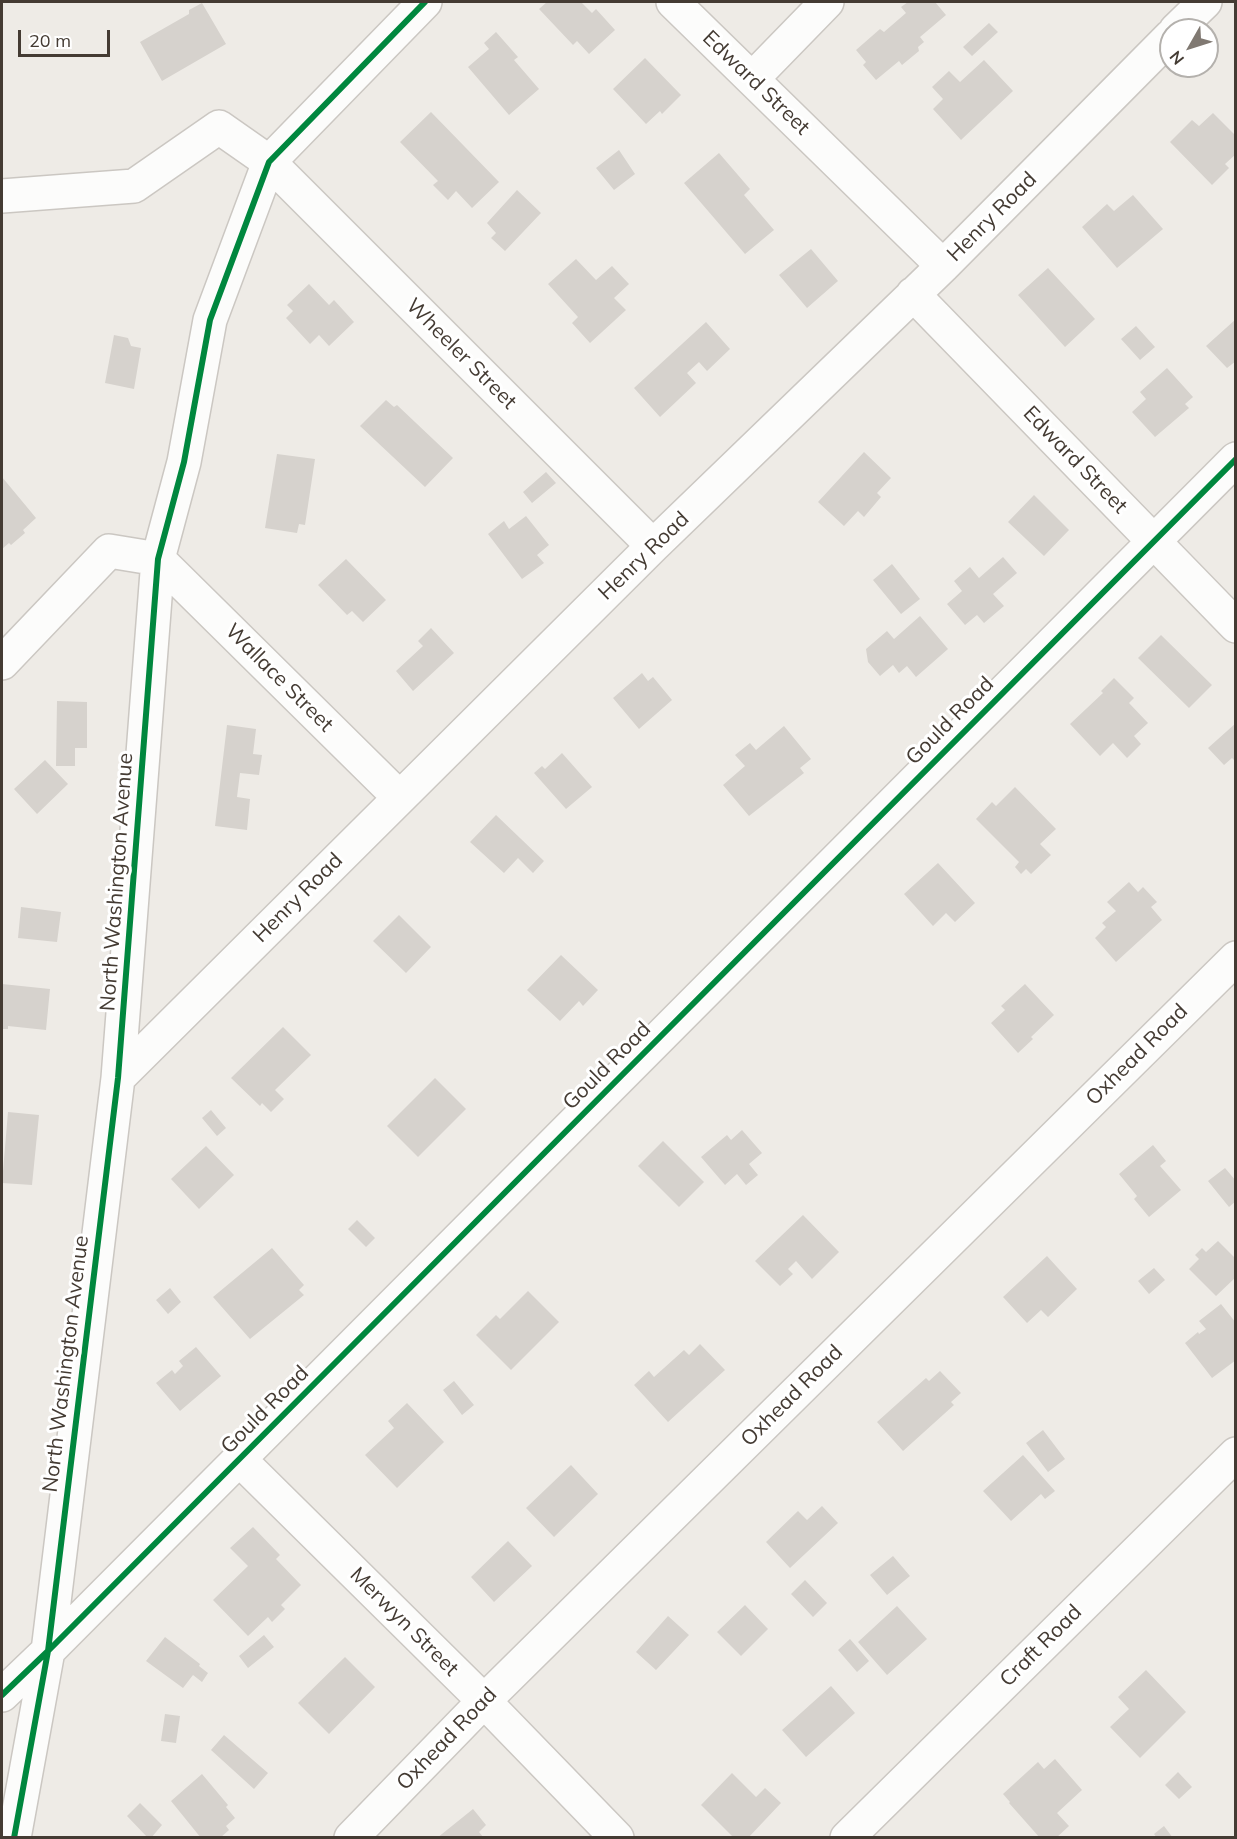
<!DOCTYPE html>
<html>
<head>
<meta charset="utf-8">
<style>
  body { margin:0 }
  #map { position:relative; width:1237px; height:1839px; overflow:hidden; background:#eeebe6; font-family:Mulish,sans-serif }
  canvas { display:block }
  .frame { position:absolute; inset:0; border:3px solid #443b33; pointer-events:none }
  .north { position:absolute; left:1159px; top:18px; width:60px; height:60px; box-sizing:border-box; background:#fff; border:2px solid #b4b1ad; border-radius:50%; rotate:231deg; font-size:16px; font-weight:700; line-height:24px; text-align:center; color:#443b33 }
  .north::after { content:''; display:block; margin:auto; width:21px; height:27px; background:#807972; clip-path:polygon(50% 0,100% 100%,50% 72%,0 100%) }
  .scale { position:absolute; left:18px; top:30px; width:92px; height:27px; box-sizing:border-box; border:3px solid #443b33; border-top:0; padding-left:8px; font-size:18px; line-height:21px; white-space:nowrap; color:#443b33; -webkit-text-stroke:4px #fff; paint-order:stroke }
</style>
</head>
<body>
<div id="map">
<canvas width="1237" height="1839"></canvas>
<div class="frame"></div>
<div class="north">N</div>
<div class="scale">20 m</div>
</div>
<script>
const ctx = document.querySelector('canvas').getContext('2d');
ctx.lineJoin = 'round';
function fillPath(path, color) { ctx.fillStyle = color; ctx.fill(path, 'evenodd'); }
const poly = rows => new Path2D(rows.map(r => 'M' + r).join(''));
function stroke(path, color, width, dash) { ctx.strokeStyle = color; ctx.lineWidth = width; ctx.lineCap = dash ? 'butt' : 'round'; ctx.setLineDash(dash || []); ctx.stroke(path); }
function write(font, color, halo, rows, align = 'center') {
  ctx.font = font + ' Mulish,sans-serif'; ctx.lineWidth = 6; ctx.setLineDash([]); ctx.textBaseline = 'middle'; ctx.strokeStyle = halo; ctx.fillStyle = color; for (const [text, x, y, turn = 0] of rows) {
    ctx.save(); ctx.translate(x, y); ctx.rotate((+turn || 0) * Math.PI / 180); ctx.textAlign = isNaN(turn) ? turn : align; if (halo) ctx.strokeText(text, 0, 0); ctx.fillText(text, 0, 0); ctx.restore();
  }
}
fillPath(poly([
  [547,2,581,2,592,13,596,9,615,30,589,54,577,41,573,45,539,9],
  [908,2,935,2,946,15,920,37,924,42,918,47,919,51,902,65,899,61,876,80,863,65,866,62,856,50,880,29,884,32,906,13,901,7],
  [202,3,226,44,162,81,140,42,189,14,189,10],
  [989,23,998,32,972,56,963,47],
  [496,32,518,57,514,60,539,89,509,115,468,67,489,49,484,43],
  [645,58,681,95,662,114,660,111,646,124,613,89],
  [984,60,1013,91,961,140,933,109,943,99,932,87,949,71,960,82],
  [431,112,499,182,472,208,456,191,448,200,433,185,438,181,400,142],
  [1213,113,1236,136,1236,154,1225,164,1229,168,1212,185,1170,142,1192,120,1199,126],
  [619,150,635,174,614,190,596,168],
  [719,153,750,189,744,195,774,230,745,254,684,183],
  [517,190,541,213,505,251,491,238,496,233,487,223],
  [1133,195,1163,229,1117,268,1082,227,1107,204,1114,211],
  [811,249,838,281,807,308,779,275],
  [576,259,596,280,612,266,629,284,614,298,626,310,590,343,572,323,578,317,548,284],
  [1048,268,1095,319,1065,347,1018,295],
  [309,284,329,305,334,300,354,322,329,346,319,335,310,344,286,318,293,311,287,305],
  [1236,319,1236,361,1227,368,1206,346],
  [706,322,730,349,707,371,699,362,687,373,696,383,660,417,634,388],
  [1136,326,1155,347,1140,360,1121,339],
  [114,335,128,338,131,346,141,348,134,389,105,383],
  [1167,368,1193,397,1185,404,1189,408,1155,437,1132,412,1146,399,1140,392],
  [386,400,394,407,397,405,453,458,425,487,360,426],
  [864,452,891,478,877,493,881,497,864,517,858,511,844,526,818,502],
  [277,454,315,459,305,525,299,524,297,533,265,528],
  [546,472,556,483,532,503,523,492],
  [2,477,36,518,23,530,25,533,11,545,9,543,2,549],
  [1034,495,1069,530,1044,556,1008,522],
  [526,516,549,545,537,555,544,563,522,579,488,534,504,521,509,529],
  [1003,557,1017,573,993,594,1004,606,984,623,977,615,965,625,947,604,962,591,954,581,970,567,979,578],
  [346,559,386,600,363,622,352,611,347,615,318,585],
  [892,564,920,599,901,614,873,580],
  [920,616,948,649,916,677,907,666,899,673,893,665,880,676,868,662,866,649,887,631,894,639],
  [431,628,454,653,413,691,396,671,423,646,418,641],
  [1161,635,1212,685,1189,708,1138,658],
  [642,673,648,681,653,677,672,700,639,729,613,698],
  [1114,678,1134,698,1129,703,1148,723,1134,736,1141,744,1127,758,1113,743,1100,756,1070,724,1103,693,1101,691],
  [57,701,87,702,87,748,75,748,75,766,56,766],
  [1236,723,1236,762,1232,758,1224,765,1208,748],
  [227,725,256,729,253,754,262,755,259,775,240,773,237,797,250,799,247,830,215,826],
  [784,726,811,759,800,768,804,773,749,816,723,785,745,766,735,755,750,743,756,750],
  [562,753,592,787,566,809,534,773,542,766,545,769],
  [45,760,68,784,37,814,14,789],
  [1015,787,1056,829,1040,844,1051,855,1031,874,1026,869,1021,874,1015,867,1019,862,976,819,992,802,996,806],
  [496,815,544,861,533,873,518,858,504,873,470,842],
  [938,863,975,903,955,922,946,913,933,926,904,894],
  [1129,882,1138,892,1143,887,1157,902,1151,907,1162,920,1116,962,1095,938,1106,927,1102,923,1116,911,1107,902],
  [21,907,61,912,57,942,18,938],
  [399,915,431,947,406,973,373,941],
  [561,955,598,990,583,1006,579,1001,560,1021,527,990],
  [2,984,50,989,46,1030,8,1026,8,1029,2,1029],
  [1025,984,1054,1015,1031,1037,1033,1039,1018,1053,991,1023,1005,1010,1001,1006],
  [283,1027,311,1055,275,1090,284,1099,271,1112,262,1103,260,1106,231,1078],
  [435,1078,466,1109,418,1157,387,1126],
  [211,1110,226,1128,217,1136,202,1118],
  [8,1112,39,1115,32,1185,2,1183],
  [742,1130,762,1153,749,1164,758,1175,746,1185,737,1174,725,1185,701,1157,727,1135,731,1140],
  [663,1141,704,1182,679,1207,638,1166],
  [1153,1145,1166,1161,1160,1166,1181,1190,1149,1217,1134,1199,1137,1196,1119,1174],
  [206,1146,234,1175,199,1209,171,1179],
  [1225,1168,1236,1181,1236,1201,1229,1207,1208,1181],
  [803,1215,839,1252,812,1279,796,1261,788,1269,793,1274,780,1286,755,1261],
  [357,1220,375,1238,366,1247,348,1229],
  [1218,1241,1236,1259,1236,1277,1216,1296,1189,1269,1199,1259,1195,1255,1202,1248,1206,1252],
  [272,1248,304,1285,299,1290,304,1295,250,1339,213,1297],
  [1047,1256,1077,1289,1048,1317,1041,1310,1027,1323,1003,1297],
  [1154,1268,1165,1280,1149,1294,1138,1281],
  [170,1288,181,1302,168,1314,156,1300],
  [528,1291,559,1322,511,1370,476,1335,496,1315,500,1319],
  [1221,1304,1236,1323,1236,1360,1212,1378,1185,1343,1198,1332,1199,1334,1206,1329,1199,1321],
  [700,1344,725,1370,668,1422,634,1385,649,1371,654,1377,684,1350,689,1355],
  [196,1347,221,1376,180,1411,156,1383,172,1370,175,1374,183,1366,179,1361],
  [940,1371,961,1393,951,1402,954,1405,903,1451,877,1422,926,1378,929,1381],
  [454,1381,474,1405,462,1415,443,1390],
  [407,1403,444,1442,397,1488,365,1455,394,1428,388,1421],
  [1043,1430,1065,1459,1048,1472,1026,1443],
  [1023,1455,1055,1491,1045,1499,1041,1494,1011,1521,983,1491],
  [571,1465,598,1494,554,1537,526,1508],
  [822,1506,838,1523,790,1568,766,1542,798,1511,807,1520],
  [253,1527,280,1555,276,1559,301,1585,281,1605,285,1609,272,1622,268,1617,248,1636,213,1600,248,1566,230,1548],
  [508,1541,532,1566,494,1602,471,1577],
  [893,1556,910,1576,887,1595,870,1575],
  [805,1580,827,1603,813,1617,791,1594],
  [745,1605,768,1629,741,1656,717,1632],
  [897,1606,927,1639,887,1675,858,1642],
  [668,1616,689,1635,656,1670,636,1652],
  [264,1635,274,1647,248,1668,239,1656],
  [165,1637,200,1664,199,1666,208,1673,202,1682,193,1675,183,1688,146,1661],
  [850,1639,869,1661,857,1672,838,1650],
  [345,1657,375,1687,329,1734,298,1703],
  [1146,1670,1186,1712,1140,1758,1110,1727,1129,1709,1118,1697],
  [831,1686,855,1713,806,1757,782,1730],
  [165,1714,180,1716,176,1743,161,1741],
  [224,1735,268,1773,254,1789,211,1750],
  [1055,1759,1082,1790,1057,1813,1069,1826,1056,1838,1040,1838,1009,1803,1010,1802,1003,1794,1038,1762,1044,1769],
  [1178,1772,1192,1787,1179,1799,1165,1785],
  [732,1773,756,1797,765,1788,781,1803,748,1838,734,1838,701,1805],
  [202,1774,228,1805,226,1807,235,1818,226,1826,229,1830,220,1838,201,1838,171,1801],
  [140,1803,162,1825,151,1838,148,1838,127,1816],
  [473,1809,486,1825,479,1832,484,1838,437,1838],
  [1164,1826,1173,1838,1157,1838,1154,1834]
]), '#d6d2cd');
const minor = poly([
  [673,2,943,266],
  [1176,30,1205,2],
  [752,79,827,2],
  [2,196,134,186,219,127,269,162,653,546],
  [913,294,1236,626],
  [2,663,109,551,158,559,399,797],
  [118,1078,653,546,943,266,1171,36],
  [239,1459,484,1701,617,1838],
  [2,1695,48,1651,1236,459],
  [14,1838,48,1651,118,1078,158,559,184,462,210,320,269,162,425,2],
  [351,1838,484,1701,1236,958],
  [847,1838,1236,1454]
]);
stroke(minor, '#cbc7c2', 36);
stroke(minor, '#fcfcfb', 33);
stroke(poly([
  [2,1695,48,1651,1236,459],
  [14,1838,48,1651,118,1078,158,559,184,462,210,320,269,162,425,2]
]), '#00873e', 6);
write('21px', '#443b33', '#fff', [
  ["Edward Street",756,83,44],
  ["Henry Road",992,217,-45],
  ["Wheeler Street",461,354,45],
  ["Edward Street",1075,460,46],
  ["Henry Road",644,556,-44],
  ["Wallace Street",279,678,45],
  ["Gould Road",950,721,-45],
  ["North Washington Avenue",117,882,-86],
  ["Henry Road",298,898,-45],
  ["Oxhead Road",1137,1055,-45],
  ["Gould Road",607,1066,-45],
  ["North Washington Avenue",66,1364,-83],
  ["Oxhead Road",792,1396,-45],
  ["Gould Road",265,1410,-45],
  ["Merwyn Street",404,1622,45],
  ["Craft Road",1041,1646,-45],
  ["Oxhead Road",447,1739,-46]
]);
</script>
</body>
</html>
